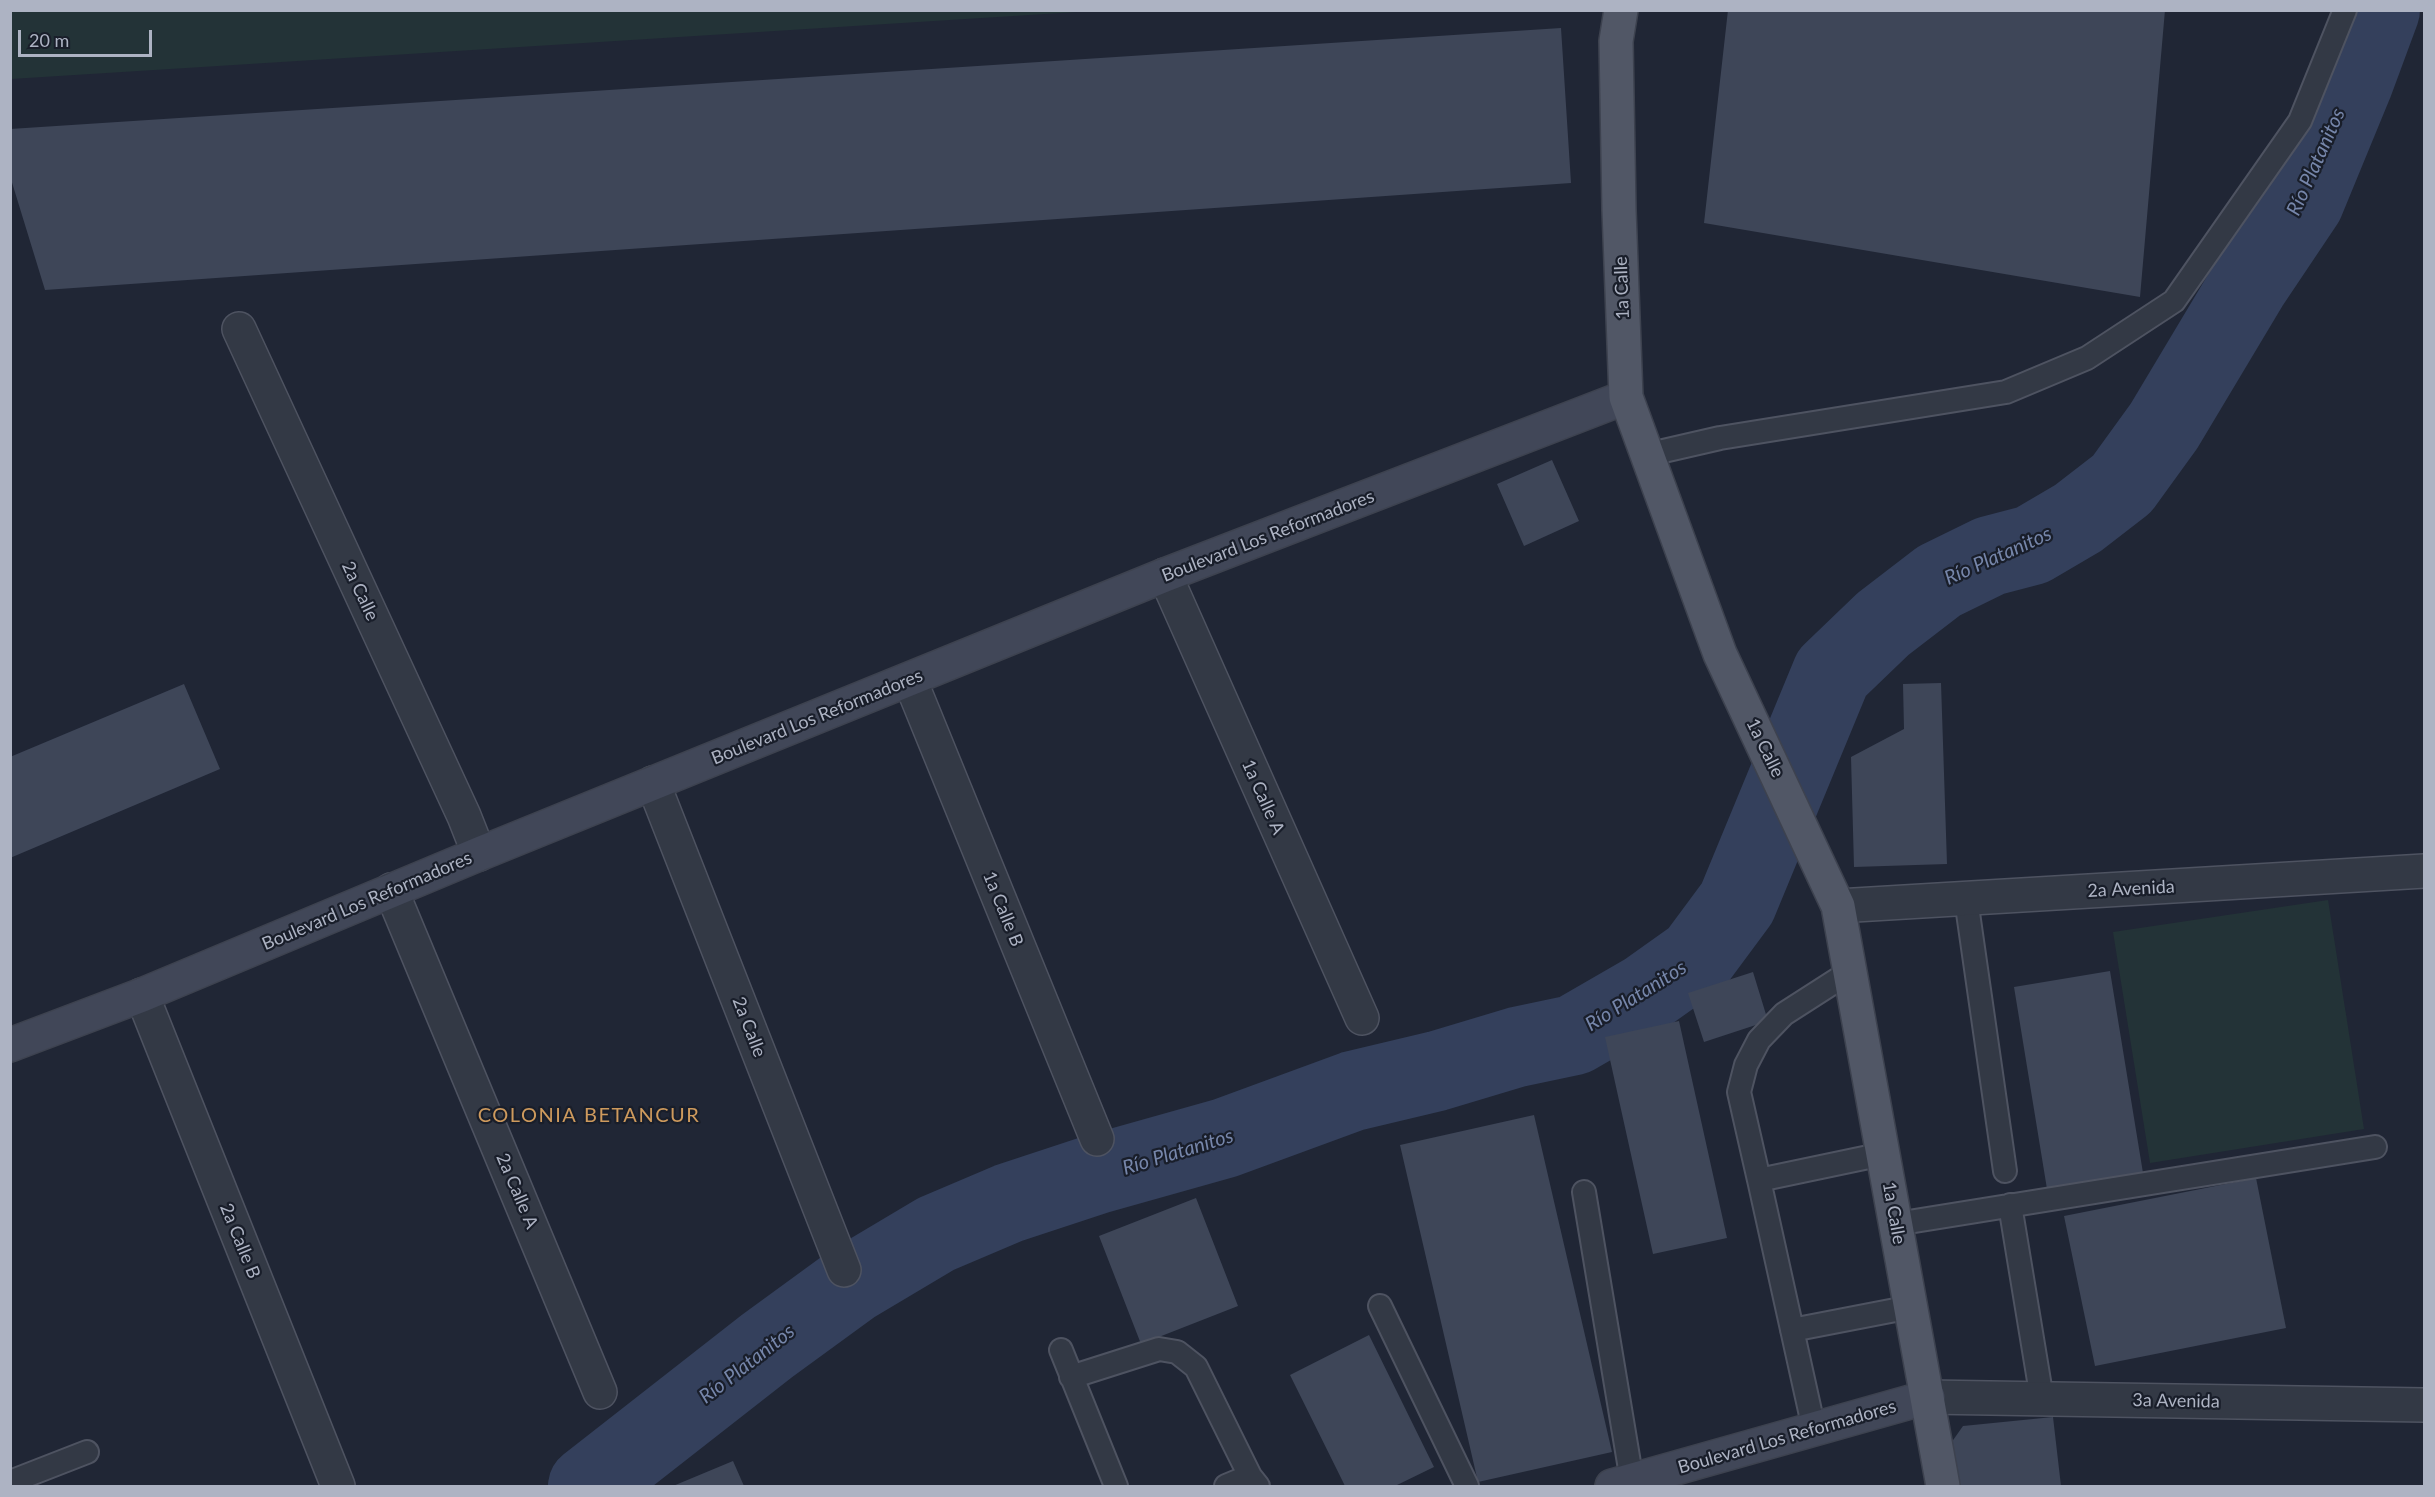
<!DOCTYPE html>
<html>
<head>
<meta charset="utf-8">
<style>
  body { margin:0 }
  #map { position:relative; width:2435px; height:1497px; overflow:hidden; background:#202635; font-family:Lato,sans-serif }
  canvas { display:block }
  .frame { position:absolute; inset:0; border:12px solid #adb3c3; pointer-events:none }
  .scale { position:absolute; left:18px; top:30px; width:134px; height:27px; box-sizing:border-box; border:3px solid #adb3c3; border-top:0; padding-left:8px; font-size:18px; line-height:21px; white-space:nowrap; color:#adb3c3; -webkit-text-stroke:4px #191e2a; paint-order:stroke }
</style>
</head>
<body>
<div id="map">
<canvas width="2435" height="1497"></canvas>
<div class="frame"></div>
<div class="scale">20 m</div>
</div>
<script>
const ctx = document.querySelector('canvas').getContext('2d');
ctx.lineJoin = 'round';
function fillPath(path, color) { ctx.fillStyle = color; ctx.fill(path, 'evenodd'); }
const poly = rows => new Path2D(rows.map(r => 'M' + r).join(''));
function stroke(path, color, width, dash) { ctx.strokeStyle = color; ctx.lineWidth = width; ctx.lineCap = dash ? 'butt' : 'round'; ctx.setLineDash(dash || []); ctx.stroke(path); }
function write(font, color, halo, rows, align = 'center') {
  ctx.font = font + ' Lato,sans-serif'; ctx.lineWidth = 4.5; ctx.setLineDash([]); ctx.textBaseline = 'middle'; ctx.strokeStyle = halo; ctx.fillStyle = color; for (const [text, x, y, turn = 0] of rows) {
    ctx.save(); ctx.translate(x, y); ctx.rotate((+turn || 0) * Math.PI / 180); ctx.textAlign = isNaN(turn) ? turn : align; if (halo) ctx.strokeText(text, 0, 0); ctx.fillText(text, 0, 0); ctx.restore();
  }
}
fillPath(poly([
  [11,10,1093,10,1093,11,11,79],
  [2328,900,2364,1129,2150,1163,2113,932]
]), '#233337');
stroke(poly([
  [588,1486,767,1346,852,1284,936,1234,1009,1203,1097,1174,1225,1138,1353,1091,1437,1071,1517,1047,1574,1035,1645,994,1697,957,1737,903,1832,673,1883,624,1939,581,1990,556,2032,545,2078,518,2122,484,2164,426,2249,284,2304,202,2353,83,2380,10]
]), '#34405c', 80);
fillPath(poly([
  [1728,10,2165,10,2140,297,1704,223],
  [1561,28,1571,183,45,290,10,176,10,129],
  [1552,460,1579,521,1524,546,1497,484],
  [1941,683,1947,864,1854,867,1851,757,1904,729,1903,684],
  [184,684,220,769,10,858,10,757],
  [2110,971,2143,1173,2047,1189,2014,987],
  [1753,972,1768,1021,1704,1042,1688,993],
  [1679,1021,1727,1238,1653,1254,1605,1037],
  [1534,1115,1612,1452,1478,1482,1400,1145],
  [2256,1178,2286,1328,2095,1366,2064,1216],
  [1196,1198,1238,1306,1141,1344,1099,1236],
  [1369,1335,1434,1467,1395,1486,1345,1486,1290,1375],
  [2053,1417,2061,1486,1947,1486,1944,1453,1963,1426],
  [733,1461,744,1486,673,1486]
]), '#3e4658');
const lane = poly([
  [1646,455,1720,438,2006,392,2087,358,2174,301,2300,121,2345,10],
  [1966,899,2005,1171],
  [1759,1180,1739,1092,1746,1065,1759,1040,1784,1014,1851,971],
  [1584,1192,1632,1481],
  [2010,1205,2042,1399],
  [1896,1224,2375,1147],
  [1380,1306,1467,1486],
  [1792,1330,1911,1307],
  [1061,1350,1116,1486],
  [1071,1377,1159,1349,1177,1352,1196,1367,1250,1476],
  [1814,1429,1759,1180,1883,1154],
  [10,1482,87,1452],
  [1226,1486,1250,1476,1258,1486]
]);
const street = poly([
  [239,329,464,816,479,854],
  [1165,575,1362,1018],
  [910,680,1097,1139],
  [653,783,844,1270],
  [391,890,600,1392],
  [1838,906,2424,871],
  [142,995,338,1486],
  [1928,1397,2424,1405]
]);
const secondary = poly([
  [10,1045,142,995,479,854,1165,575,1626,397],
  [1612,1486,1928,1397]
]);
const primary = poly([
  [1621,10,1616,41,1619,210,1626,397,1720,654,1838,906,1943,1486]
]);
stroke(lane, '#4e5361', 26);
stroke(street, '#4e5361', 36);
stroke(secondary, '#3d424f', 36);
stroke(primary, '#3d424f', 36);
stroke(lane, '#333945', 22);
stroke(street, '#333945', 33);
stroke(secondary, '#414758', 33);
stroke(primary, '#515766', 33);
write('18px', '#adb3c3', '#191e2a', [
  ["1a Calle",1622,288,-92],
  ["Boulevard Los Reformadores",1268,536,-21],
  ["2a Calle",360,591,65],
  ["Boulevard Los Reformadores",817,717,-22],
  ["1a Calle",1765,748,64],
  ["1a Calle A",1263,797,66],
  ["2a Avenida",2131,889,-3],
  ["Boulevard Los Reformadores",367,901,-23],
  ["1a Calle B",1003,909,68],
  ["2a Calle",749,1027,69],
  ["2a Calle A",517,1191,67],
  ["1a Calle",1894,1213,80],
  ["2a Calle B",240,1241,68],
  ["3a Avenida",2176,1401,1],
  ["Boulevard Los Reformadores",1787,1437,-16]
]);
write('italic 20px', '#7686aa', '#191e2a', [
  ["Río Platanitos",2316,162,-66],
  ["Río Platanitos",1998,556,-24],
  ["Río Platanitos",1636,996,-32],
  ["Río Platanitos",1178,1152,-17],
  ["Río Platanitos",747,1364,-38]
]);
ctx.letterSpacing = '1.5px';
write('20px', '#ce9a5d', '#191e2a', [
  ["COLONIA BETANCUR",589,1116]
]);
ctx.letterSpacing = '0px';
</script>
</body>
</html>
